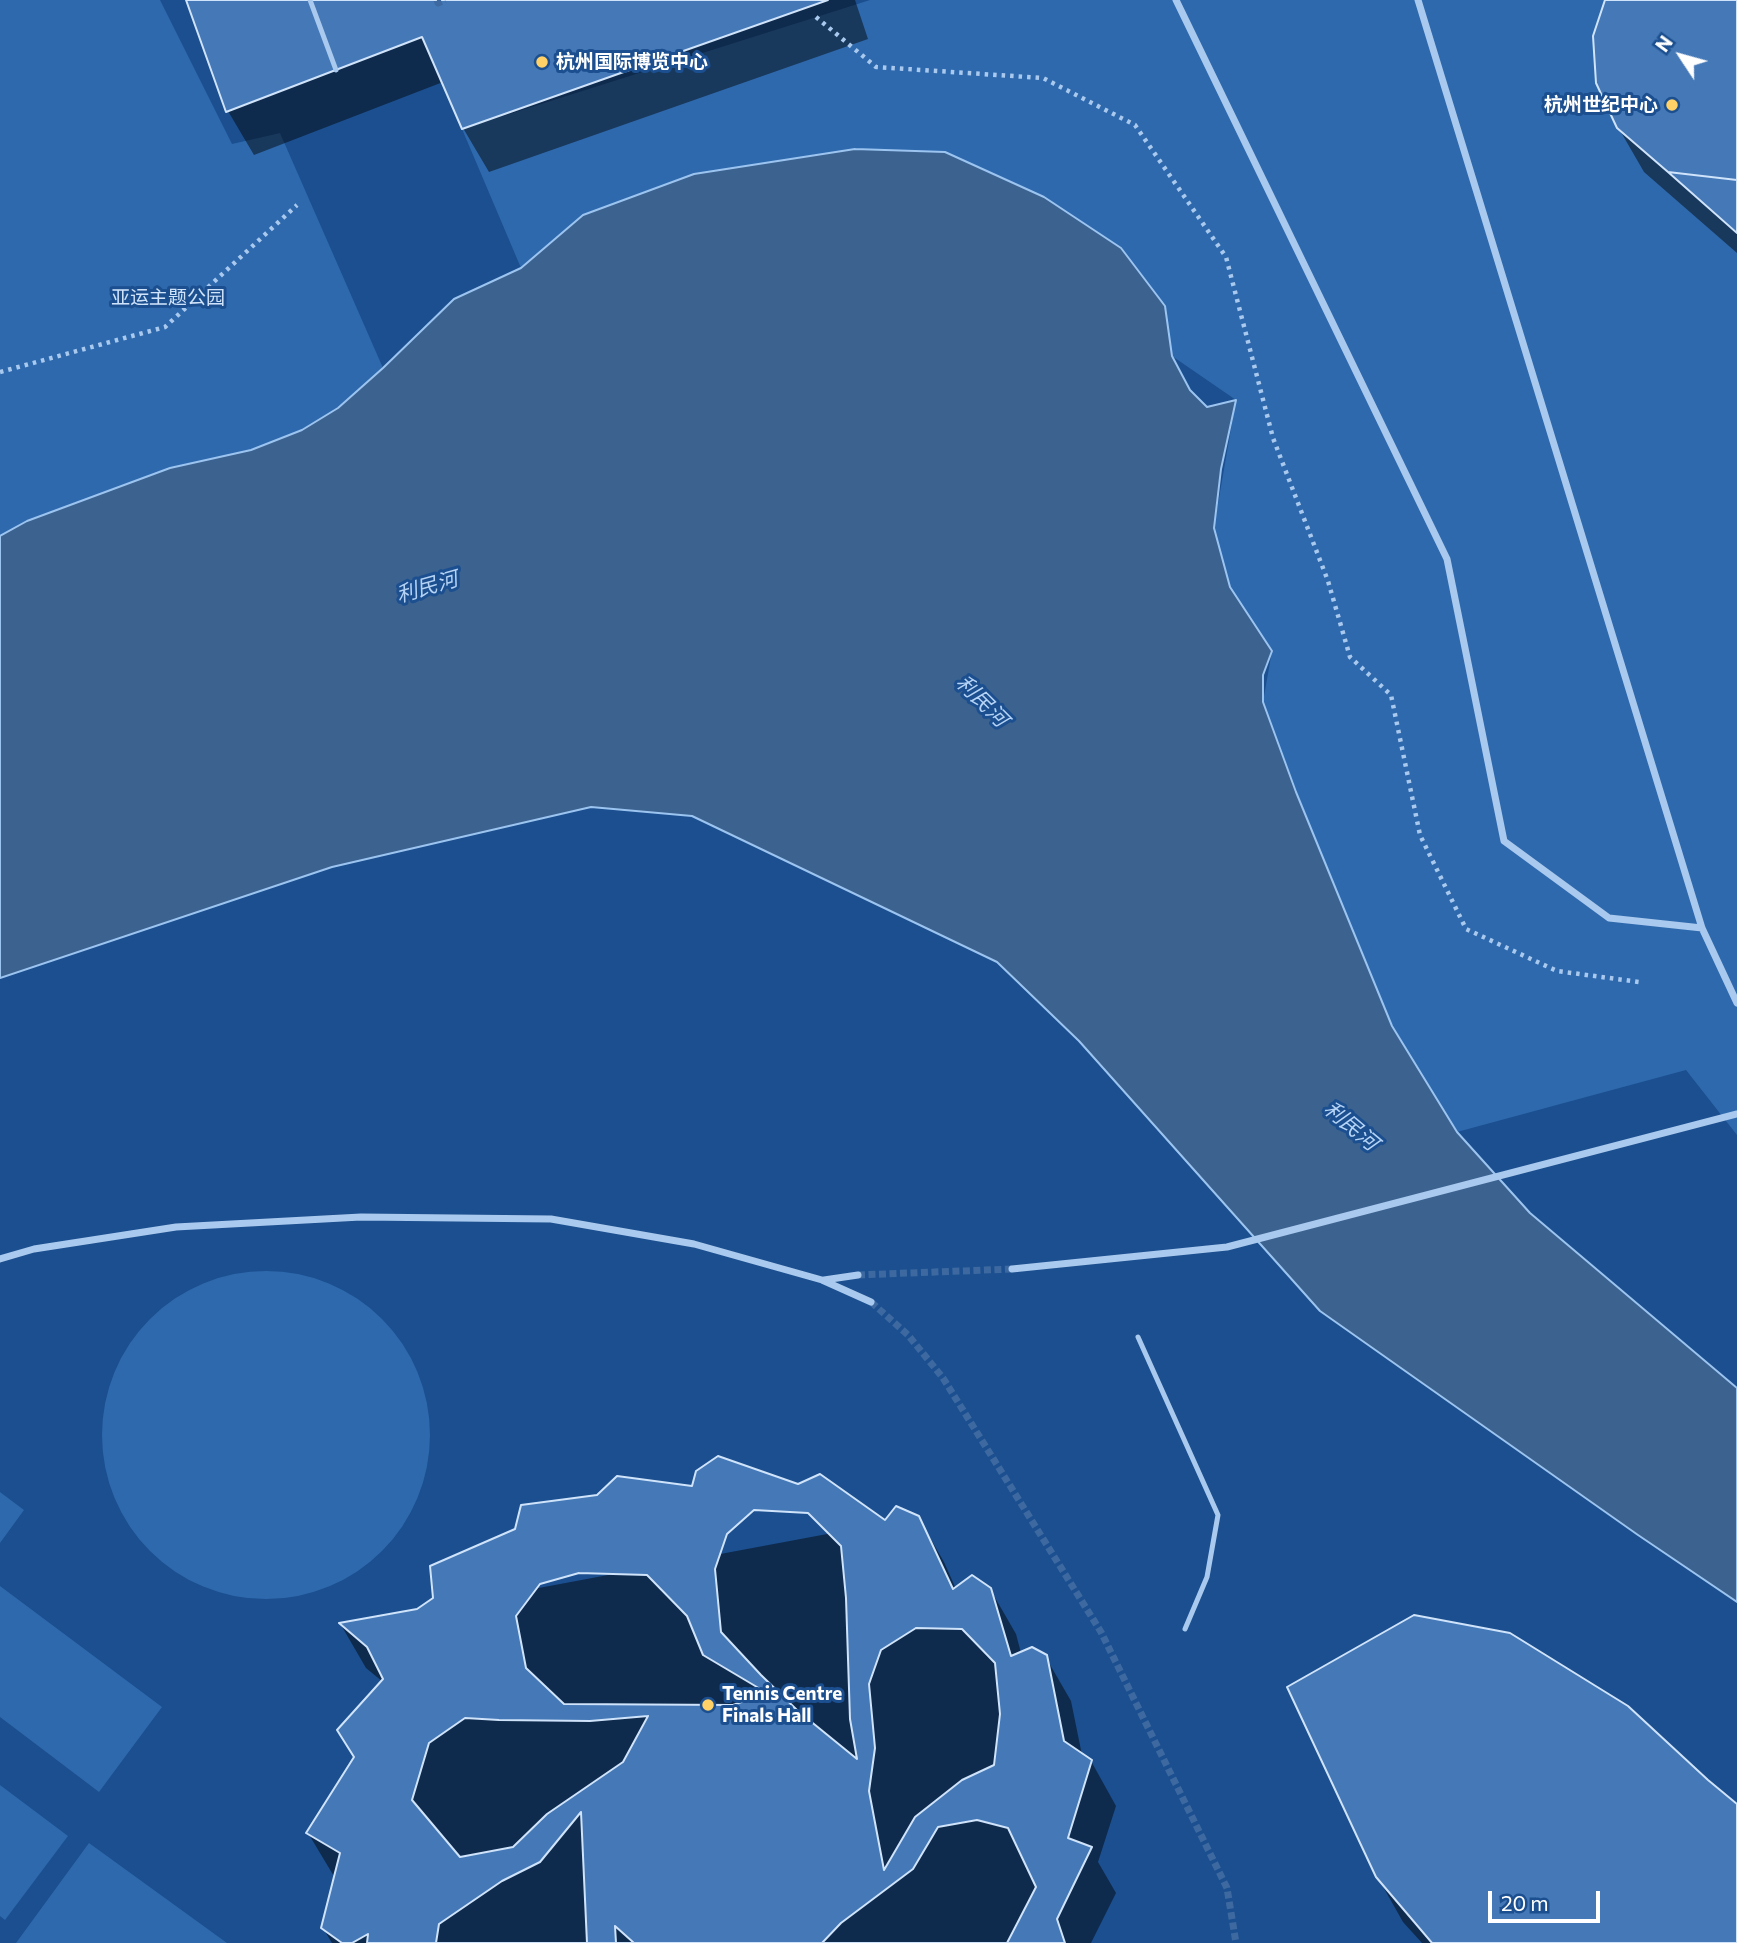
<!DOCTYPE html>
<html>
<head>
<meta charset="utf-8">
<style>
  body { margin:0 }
  #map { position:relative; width:1737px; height:1943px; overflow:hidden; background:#1b4f8f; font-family:Commissioner,sans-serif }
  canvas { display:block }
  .north { position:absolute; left:1646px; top:21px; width:70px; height:70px; -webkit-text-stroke:5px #1b4f8f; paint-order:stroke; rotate:306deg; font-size:19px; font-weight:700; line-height:28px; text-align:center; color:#fff }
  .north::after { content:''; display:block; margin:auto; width:24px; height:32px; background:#fff; clip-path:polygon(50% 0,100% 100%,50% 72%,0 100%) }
  .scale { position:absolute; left:1488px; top:1891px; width:112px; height:32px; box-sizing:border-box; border:4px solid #fff; border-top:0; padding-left:9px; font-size:21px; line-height:24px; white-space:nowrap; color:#fff; -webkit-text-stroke:5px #1b4f8f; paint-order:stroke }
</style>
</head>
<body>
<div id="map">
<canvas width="1737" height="1943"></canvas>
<div class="north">N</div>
<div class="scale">20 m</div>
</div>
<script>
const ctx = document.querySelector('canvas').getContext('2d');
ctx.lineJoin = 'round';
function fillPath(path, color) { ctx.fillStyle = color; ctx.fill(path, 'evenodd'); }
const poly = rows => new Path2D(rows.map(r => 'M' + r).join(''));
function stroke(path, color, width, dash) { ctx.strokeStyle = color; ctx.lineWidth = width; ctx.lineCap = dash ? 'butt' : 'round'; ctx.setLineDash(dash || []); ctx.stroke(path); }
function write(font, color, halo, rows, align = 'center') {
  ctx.font = font + ' Commissioner,"Noto Sans SC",sans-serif'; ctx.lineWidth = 6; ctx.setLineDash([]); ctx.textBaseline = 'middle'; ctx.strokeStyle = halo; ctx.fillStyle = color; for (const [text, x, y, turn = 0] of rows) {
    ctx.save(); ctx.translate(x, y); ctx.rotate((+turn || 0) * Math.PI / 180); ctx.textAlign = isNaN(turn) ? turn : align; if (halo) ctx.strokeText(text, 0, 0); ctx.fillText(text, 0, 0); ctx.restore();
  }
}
fillPath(poly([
  [0,0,160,0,232,144,280,133,383,368,338,408,302,430,251,450,170,468,27,521,0,536],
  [870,0,1737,0,1737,1135,1686,1070,1457,1132,1392,1026,1309,824,1263,702,1272,651,1230,587,1214,527,1236,400,1172,356,1165,305,855,149,694,174,583,215,521,268,462,129],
  '102 1435a164 164 0 1 1 328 0a164 164 0 1 1-328 0Z',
  [0,1492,24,1510,0,1543],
  [0,1586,162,1707,99,1792,0,1717],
  [0,1785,68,1836,5,1920,0,1916],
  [89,1843,227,1943,16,1943]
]), '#2e69ad');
const water = poly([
  [855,149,945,152,1044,197,1121,248,1165,306,1172,356,1190,390,1207,407,1236,400,1221,469,1214,528,1230,587,1272,651,1263,675,1263,702,1296,792,1392,1026,1457,1132,1530,1213,1737,1388,1737,1602,1638,1535,1320,1311,1079,1041,997,962,692,816,591,807,332,867,0,978,0,536,27,521,170,468,251,450,302,430,338,408,383,368,454,299,521,268,583,215,694,174,855,149]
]);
fillPath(water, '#3c6290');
stroke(water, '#9cc4f0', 2);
fillPath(poly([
  [188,0,855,0,868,39,489,172,463,128,443,82,254,155,228,111],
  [1607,0,1737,0,1737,253,1644,172,1618,127],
  [918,1517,944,1562,956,1589,990,1589,1016,1634,1021,1653,1045,1656,1071,1701,1082,1755,1091,1761,1116,1806,1098,1862,1116,1893,1091,1943,332,1943,323,1928,335,1878,308,1833,355,1758,383,1682,366,1668,341,1625],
  [1707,1781,1737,1806,1737,1943,1422,1943,1403,1922,1377,1876]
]), '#0007');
const building = poly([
  [186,0,828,0,462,129,422,37,226,112,186,0],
  [1605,0,1737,0,1737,180,1668,172,1617,128,1596,83,1593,36,1605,0],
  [1668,172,1737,180,1737,233,1668,172],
  [718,1456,798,1484,820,1474,885,1520,896,1506,919,1516,953,1589,972,1575,991,1588,1011,1656,1032,1647,1047,1655,1064,1741,1092,1760,1068,1838,1092,1847,1057,1919,1065,1943,367,1943,368,1934,352,1943,342,1943,321,1928,340,1853,306,1833,354,1757,337,1730,383,1679,367,1647,339,1623,417,1609,433,1598,430,1566,515,1529,521,1505,597,1495,617,1476,692,1486,696,1471,718,1456],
  [754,1510,808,1513,841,1546,846,1598,850,1719,857,1759,798,1711,761,1675,721,1632,715,1569,727,1534,754,1510],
  [579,1573,647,1575,687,1616,703,1655,767,1693,733,1705,564,1704,526,1668,516,1616,540,1584,579,1573],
  [1414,1615,1510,1633,1628,1706,1708,1780,1737,1804,1737,1943,1432,1943,1376,1877,1287,1687,1414,1615],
  [916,1628,962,1629,995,1663,1000,1714,994,1765,962,1780,915,1817,884,1870,869,1791,875,1748,869,1684,881,1650,916,1628],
  [648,1716,623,1762,547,1814,513,1847,460,1857,412,1800,429,1743,465,1718,499,1720,590,1721,648,1716],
  [581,1812,587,1943,436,1943,439,1924,502,1881,540,1862,581,1812],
  [977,1820,1008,1828,1036,1887,1007,1943,822,1943,841,1923,913,1869,938,1827,977,1820],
  [615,1926,634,1943,616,1943,615,1926]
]);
fillPath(building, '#4478b7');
stroke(building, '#cfe3fa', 2);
stroke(poly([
  [437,0,438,3,445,0],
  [858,1275,1012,1269],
  [871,1302,908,1335,943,1378,1101,1632,1227,1888,1236,1943]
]), '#3d69a0', 7, [7, 3.5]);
stroke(poly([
  [816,17,876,67,1043,78,1135,125,1226,257,1273,438,1328,581,1350,657,1391,695,1420,835,1466,929,1557,971,1639,982],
  [0,372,165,327,297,205]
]), '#a9c9ee', 4.5, [3.5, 5]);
stroke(poly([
  [310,0,336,70],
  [1138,1337,1218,1515,1207,1577,1185,1629]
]), '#a9c9ee', 5);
stroke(poly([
  [1176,0,1447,559,1504,841,1609,918,1702,928],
  [1418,0,1702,928,1737,1003],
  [0,1259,34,1249,176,1227,361,1217,551,1219,694,1244,822,1280,871,1302],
  [1012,1269,1227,1247,1737,1114],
  [824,1280,858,1275]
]), '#a9c9ee', 7);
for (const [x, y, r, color] of [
  [542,62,7,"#ffd166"],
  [1672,105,7,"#ffd166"],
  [708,1705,7,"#ffd166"]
]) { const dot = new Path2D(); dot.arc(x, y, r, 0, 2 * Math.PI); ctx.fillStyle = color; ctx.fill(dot); stroke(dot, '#1b4f8f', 2.5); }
write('bold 19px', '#fff', '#1b4f8f', [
  ["杭州国际博览中心",556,62],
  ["杭州世纪中心",1658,105,"right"],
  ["Tennis Centre",722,1694],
  ["Finals Hall",722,1716]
], 'left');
write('19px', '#cfe3fa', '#1b4f8f', [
  ["亚运主题公园",168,298]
]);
write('italic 21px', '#b5d3f5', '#1b4f8f', [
  ["利民河",427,587,-16],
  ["利民河",982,701,45],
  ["利民河",1351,1126,40]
]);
</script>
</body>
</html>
